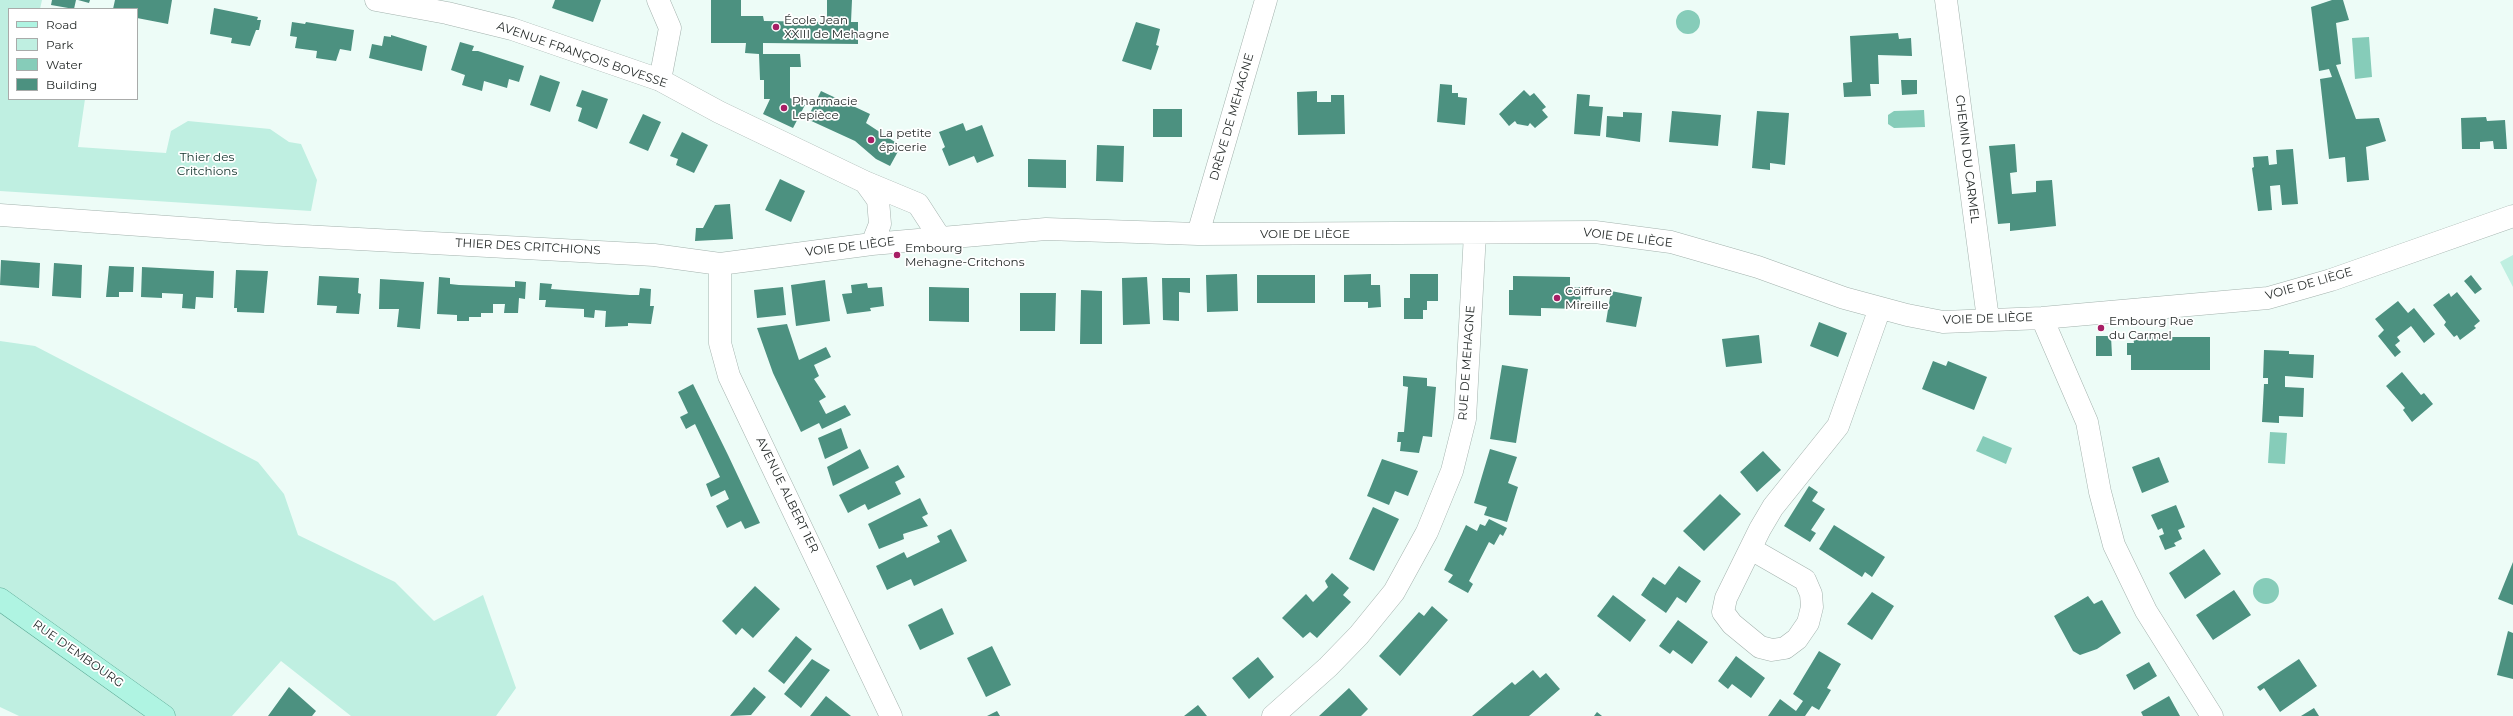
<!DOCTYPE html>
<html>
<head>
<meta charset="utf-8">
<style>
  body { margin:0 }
  #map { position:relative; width:2513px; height:716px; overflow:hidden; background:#edfcf7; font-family:Montserrat,sans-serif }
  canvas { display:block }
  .legend { position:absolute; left:8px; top:8px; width:130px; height:92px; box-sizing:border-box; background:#fff; border:1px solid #a9abaa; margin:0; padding:5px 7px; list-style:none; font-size:12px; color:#272c2b }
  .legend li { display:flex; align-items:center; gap:8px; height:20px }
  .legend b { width:20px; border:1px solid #a9abaa }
</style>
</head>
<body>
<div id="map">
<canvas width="2513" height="716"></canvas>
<ul class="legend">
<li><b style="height:5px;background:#aff4e2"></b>Road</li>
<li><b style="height:11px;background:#bfefe1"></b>Park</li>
<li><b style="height:11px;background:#86ccb9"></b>Water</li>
<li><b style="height:11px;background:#4c9180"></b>Building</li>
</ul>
</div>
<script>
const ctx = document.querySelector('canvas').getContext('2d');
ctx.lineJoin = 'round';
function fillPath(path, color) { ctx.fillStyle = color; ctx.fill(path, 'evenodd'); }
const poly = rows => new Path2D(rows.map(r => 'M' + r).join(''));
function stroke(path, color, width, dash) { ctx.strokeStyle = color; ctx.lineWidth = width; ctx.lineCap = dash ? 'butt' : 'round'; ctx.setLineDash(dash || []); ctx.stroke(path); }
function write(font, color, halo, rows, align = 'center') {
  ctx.font = font + ' Montserrat,sans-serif'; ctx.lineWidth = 3.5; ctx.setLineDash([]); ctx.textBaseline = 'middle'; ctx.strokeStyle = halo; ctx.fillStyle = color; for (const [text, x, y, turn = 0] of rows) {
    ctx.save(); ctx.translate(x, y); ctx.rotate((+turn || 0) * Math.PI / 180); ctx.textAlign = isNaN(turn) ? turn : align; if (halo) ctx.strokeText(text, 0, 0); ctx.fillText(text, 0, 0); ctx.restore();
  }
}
fillPath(poly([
  [0,0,42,0,40,9,9,9,9,99,85,99,78,147,166,153,171,131,188,121,270,129,289,142,301,144,317,180,311,211,0,191],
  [2513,255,2513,287,2500,262],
  [0,341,35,346,258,462,284,494,298,535,395,582,434,621,483,595,516,688,496,716,351,716,281,661,232,716,19,716,0,707]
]), '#bfefe1');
fillPath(poly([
  '1676 22a12 12 0 1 1 24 0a12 12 0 1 1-24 0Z',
  [2369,37,2372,77,2355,79,2352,38],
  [1924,110,1925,127,1894,128,1888,124,1888,115,1894,111],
  [2270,432,2287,433,2285,464,2268,463],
  [1983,436,2012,448,2006,464,1976,451],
  '2253 591a13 13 0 1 1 26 0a13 13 0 1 1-26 0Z'
]), '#86ccb9');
fillPath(poly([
  [52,0,76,0,74,9,51,5],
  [78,0,90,0,89,3],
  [115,0,172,0,168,24,137,18,137,9,113,9],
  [555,0,601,0,593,22,552,8],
  [711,0,741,0,741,16,763,16,764,21,827,22,827,0,852,0,851,22,858,22,858,44,763,43,763,54,800,54,801,67,790,67,790,98,805,105,793,128,763,114,770,99,764,99,764,80,760,80,759,54,745,53,746,43,711,43],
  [2332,0,2343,0,2349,20,2336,23,2341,64,2336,65,2356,119,2379,118,2386,141,2366,147,2369,180,2347,182,2345,157,2329,159,2320,79,2332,77,2329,69,2319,71,2311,7],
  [214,8,258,17,257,20,261,20,259,30,256,30,250,46,231,43,232,38,210,34],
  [292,22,305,24,306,22,354,30,351,51,340,49,336,61,316,58,317,51,295,48,297,37,290,36],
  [1136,22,1160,29,1156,45,1159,46,1151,70,1122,61],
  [1898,33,1899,39,1911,38,1912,56,1878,55,1879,84,1870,84,1871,96,1844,97,1843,83,1852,82,1850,36],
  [391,35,427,46,422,71,369,58,372,44,382,46,384,36,391,37],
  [460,42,474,46,472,51,478,51,524,66,519,82,509,79,507,88,484,81,482,91,462,85,465,75,451,70],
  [540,75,560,82,550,112,530,105],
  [1901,80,1917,80,1917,94,1902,95],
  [1440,84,1452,85,1452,93,1458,93,1458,97,1467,98,1465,125,1437,122],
  [582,90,608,99,597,129,578,121,582,108,576,106],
  [1524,90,1530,96,1534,93,1546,107,1542,110,1548,117,1535,128,1530,123,1528,126,1517,124,1515,121,1509,126,1499,114],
  [821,91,870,114,866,123,901,146,890,166,876,159,855,141,807,119],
  [1317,91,1317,102,1331,102,1331,95,1344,95,1345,134,1298,135,1297,92],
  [1577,94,1590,95,1589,106,1603,107,1600,136,1574,134],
  [1153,109,1182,109,1182,137,1153,137],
  [1672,111,1721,115,1718,146,1669,142],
  [1757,111,1789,113,1785,165,1770,163,1770,170,1752,168],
  [1623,112,1642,113,1640,142,1606,137,1607,116,1623,117],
  [643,114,661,122,648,151,629,143],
  [2486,117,2487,121,2505,120,2507,149,2494,149,2493,141,2480,142,2480,149,2462,149,2461,118],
  [963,123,966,131,982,125,994,156,977,163,974,156,949,166,942,149,945,147,939,132],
  [682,132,708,145,694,173,676,165,678,159,670,156],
  [2015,144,2017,172,2010,173,2012,194,2036,192,2036,181,2052,180,2056,226,2010,231,2010,223,1998,224,1989,146],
  [1097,145,1124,146,1123,182,1096,181],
  [2293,149,2298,204,2282,205,2280,185,2270,186,2272,210,2258,211,2252,168,2254,167,2253,157,2268,156,2269,165,2277,164,2276,150],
  [1028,159,1066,160,1066,188,1028,187],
  [780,179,805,191,791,222,765,210],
  [730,204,733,239,695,241,696,228,703,228,715,205],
  [1,260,40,263,39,288,0,285],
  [54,263,82,265,81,298,52,296],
  [109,266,134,267,133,292,119,292,119,297,106,297],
  [142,267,214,271,213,298,196,297,195,309,182,308,183,294,162,293,162,298,141,297],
  [236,270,268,271,264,313,237,312,237,308,234,308],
  [1237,274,1238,311,1207,312,1206,275],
  [1371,274,1371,285,1380,285,1381,307,1368,308,1368,302,1344,302,1344,275],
  [1410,274,1438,274,1438,301,1427,301,1427,310,1423,310,1423,319,1404,319,1404,298,1410,298],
  [1257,275,1315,275,1315,303,1257,303],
  [2471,275,2482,289,2475,294,2464,281],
  [319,276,359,278,358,293,361,294,359,314,336,313,337,306,317,305],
  [1513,276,1570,277,1570,287,1581,287,1580,309,1541,308,1541,316,1509,315,1509,290,1513,290],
  [439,277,450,278,450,284,459,285,515,287,515,281,526,282,525,299,519,298,518,313,504,313,505,304,493,304,493,313,481,313,481,317,469,317,469,321,457,321,457,315,437,314],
  [1147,277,1150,324,1123,325,1122,278],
  [1162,278,1190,278,1190,293,1179,292,1179,321,1163,320],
  [380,279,424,282,420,329,397,327,399,309,379,309],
  [825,280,830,321,796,326,791,285],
  [540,283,552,284,551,289,630,295,639,295,640,288,651,289,650,306,654,306,651,324,628,323,628,326,605,327,606,311,595,310,594,318,584,317,584,309,545,307,546,300,539,300],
  [867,283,868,288,882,287,884,306,870,308,871,311,847,314,842,294,852,293,851,285],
  [783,287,786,315,757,318,754,290],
  [929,287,969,288,969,322,929,321],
  [1081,290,1102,291,1102,344,1080,344],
  [1611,291,1642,297,1636,327,1606,322],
  [2457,292,2480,321,2474,326,2476,328,2460,340,2457,335,2454,337,2444,325,2446,322,2433,305,2449,293,2451,297],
  [1020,293,1056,293,1055,331,1020,331],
  [2398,301,2408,313,2414,308,2435,334,2424,343,2411,326,2397,337,2400,341,2395,345,2401,352,2395,357,2378,336,2384,330,2375,319],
  [1819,322,1847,333,1838,357,1810,346],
  [787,324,799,360,826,347,831,357,814,365,819,376,814,379,826,397,819,401,826,414,845,405,851,415,822,429,819,423,801,432,773,373,757,328],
  [1759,335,1762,363,1726,367,1722,339],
  [2096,336,2111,336,2112,356,2096,356],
  [2133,337,2210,337,2210,370,2131,370,2131,355,2127,355,2127,343,2134,343],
  [2264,350,2289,351,2289,354,2314,355,2313,378,2285,376,2285,387,2304,388,2303,417,2279,416,2279,423,2262,422,2264,384,2268,384,2268,378,2263,378],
  [1933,361,1946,366,1948,361,1987,377,1974,410,1922,389],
  [1502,365,1528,369,1516,443,1490,439],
  [2402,372,2421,395,2424,393,2433,404,2412,422,2403,410,2405,408,2386,386],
  [1403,376,1427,378,1427,386,1436,387,1432,437,1423,436,1419,453,1400,451,1401,442,1397,442,1398,432,1404,432,1408,387,1403,386],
  [693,384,728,455,760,523,745,529,741,521,727,528,716,506,729,499,725,490,711,497,706,484,720,477,695,424,686,429,680,417,688,413,678,392],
  [841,428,848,448,825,459,818,438],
  [860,449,869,468,833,486,827,467],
  [1490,449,1517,457,1508,483,1518,487,1507,522,1484,515,1487,507,1474,503],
  [1763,451,1781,470,1757,492,1740,472],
  [2159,457,2169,482,2142,493,2132,467],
  [1382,459,1418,471,1408,496,1395,491,1389,505,1367,496],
  [898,465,905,477,895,482,901,494,868,510,865,504,848,513,839,495],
  [1809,486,1818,492,1812,501,1825,509,1811,530,1816,533,1810,542,1784,526],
  [1720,494,1741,514,1704,551,1683,531],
  [920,498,928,514,922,517,928,526,903,534,904,539,879,549,868,524],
  [2176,505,2185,527,2178,530,2182,539,2174,543,2176,546,2165,550,2159,536,2164,534,2162,528,2158,530,2151,515],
  [1373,507,1399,519,1374,571,1349,559],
  [1489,519,1507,528,1503,536,1500,534,1494,545,1489,542,1469,581,1473,584,1468,593,1448,582,1453,575,1444,570,1466,525,1477,531,1480,524,1485,526],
  [1834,525,1885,557,1872,577,1865,572,1862,577,1819,549],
  [951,529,967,561,914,586,911,579,887,590,876,566,904,552,907,558,940,542,937,536],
  [2204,549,2221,574,2185,599,2169,573],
  [2513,562,2513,605,2498,599],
  [1679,566,1701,581,1686,603,1677,597,1666,613,1641,595,1653,577,1665,585],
  [1332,573,1349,588,1343,595,1351,602,1317,638,1310,632,1303,638,1282,618,1306,594,1313,602,1328,587,1325,581],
  [755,586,780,609,753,638,742,628,736,635,722,621],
  [2234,590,2251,615,2213,640,2196,615],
  [1872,592,1894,606,1872,640,1847,624],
  [1613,595,1646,620,1630,642,1597,616],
  [2088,596,2094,604,2102,600,2121,633,2097,649,2080,655,2073,651,2054,616],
  [1432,606,1448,620,1400,676,1379,656,1419,612,1424,616],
  [942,608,954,634,920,650,908,625],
  [1678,620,1708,642,1692,664,1673,650,1670,654,1659,646],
  [2508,631,2513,633,2513,679,2497,675],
  [796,636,812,649,784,684,768,671],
  [992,646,1011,685,986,697,967,658],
  [1819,651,1841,664,1827,688,1831,690,1819,710,1812,706,1805,716,1768,716,1780,699,1796,711,1803,701,1793,694],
  [1736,656,1765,678,1751,698,1732,684,1728,689,1718,681],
  [1258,657,1274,677,1249,699,1232,678],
  [812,659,830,670,801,708,784,694],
  [2299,659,2317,686,2280,712,2264,688,2260,691,2257,687],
  [2149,662,2157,676,2134,690,2126,675],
  [1533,670,1540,678,1546,673,1560,689,1529,716,1472,716,1512,682,1515,685],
  [289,687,316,711,312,716,268,716],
  [754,687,766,697,751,715,730,716],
  [1349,688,1368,709,1361,716,1319,716],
  [826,696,851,716,810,716],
  [2169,696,2180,716,2143,716,2141,712],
  [1198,705,1207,716,1184,716],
  [2314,708,2319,716,2301,716],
  [997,711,1000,716,987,716],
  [1597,712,1602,716,1594,716]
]), '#4c9180');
const minor = poly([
  [376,0,447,13,512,29,660,80,719,112,865,182,918,204,940,238],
  [658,0,670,28,660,80],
  [1946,0,1988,319],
  [865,182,878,200,880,224,872,244],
  [0,215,266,234,654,255,720,264,872,244,1046,229,1198,234,1595,232,1671,242,1758,267,1844,298,1907,315,1943,322,2042,318,2268,298,2331,280,2513,216],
  [1198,234,1266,0],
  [720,264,720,343,729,376,891,716],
  [2042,318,2087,422,2100,492,2114,545,2146,611,2212,716],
  [1751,549,1805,580,1811,594,1812,607,1808,623,1797,639,1785,648,1772,650,1760,647,1732,624,1723,612,1726,598,1760,529,1773,507,1838,426,1880,308],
  [1273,716,1328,667,1359,635,1394,592,1427,532,1452,471,1465,419,1475,233]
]);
const major = poly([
  [0,599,164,716]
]);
stroke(minor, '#a3b2ad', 23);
stroke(major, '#5ca996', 23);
stroke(minor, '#fff', 22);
stroke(major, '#aff4e2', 22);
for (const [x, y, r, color] of [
  [776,27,4,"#a71e65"],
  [784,108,4,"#a71e65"],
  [871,140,4,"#a71e65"],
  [897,255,4,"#a71e65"],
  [1557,298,4,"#a71e65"],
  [2101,328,4,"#a71e65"]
]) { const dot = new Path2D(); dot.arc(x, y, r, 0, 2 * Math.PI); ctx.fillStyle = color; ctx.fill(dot); stroke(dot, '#fff', 1.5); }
write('12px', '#272c2b', '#fff', [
  ["École Jean",784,20],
  ["XXIII de Mehagne",784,34],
  ["Pharmacie",792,101],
  ["Lepièce",792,115],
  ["La petite",879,133],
  ["épicerie",879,147],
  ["Embourg",905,248],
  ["Mehagne-Critchons",905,262],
  ["Coiffure",1565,291],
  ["Mireille",1565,305],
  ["Embourg Rue",2109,321],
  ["du Carmel",2109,335]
], 'left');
write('12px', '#272c2b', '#fff', [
  ["AVENUE FRANÇOIS BOVESSE",582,55,19],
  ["DRÈVE DE MEHAGNE",1232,117,-74],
  ["CHEMIN DU CARMEL",1967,159,83],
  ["VOIE DE LIÈGE",1305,234],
  ["VOIE DE LIÈGE",1628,238,7],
  ["THIER DES CRITCHIONS",528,247,3],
  ["VOIE DE LIÈGE",850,247,-7],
  ["VOIE DE LIÈGE",2309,284,-16],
  ["VOIE DE LIÈGE",1988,319,-2],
  ["RUE DE MEHAGNE",1467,363,-86],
  ["AVENUE ALBERT 1ER",787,495,64],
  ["RUE D'EMBOURG",78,654,35]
]);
write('12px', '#10322a', '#fff', [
  ["Thier des",207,157],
  ["Critchions",207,171]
]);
</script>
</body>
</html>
